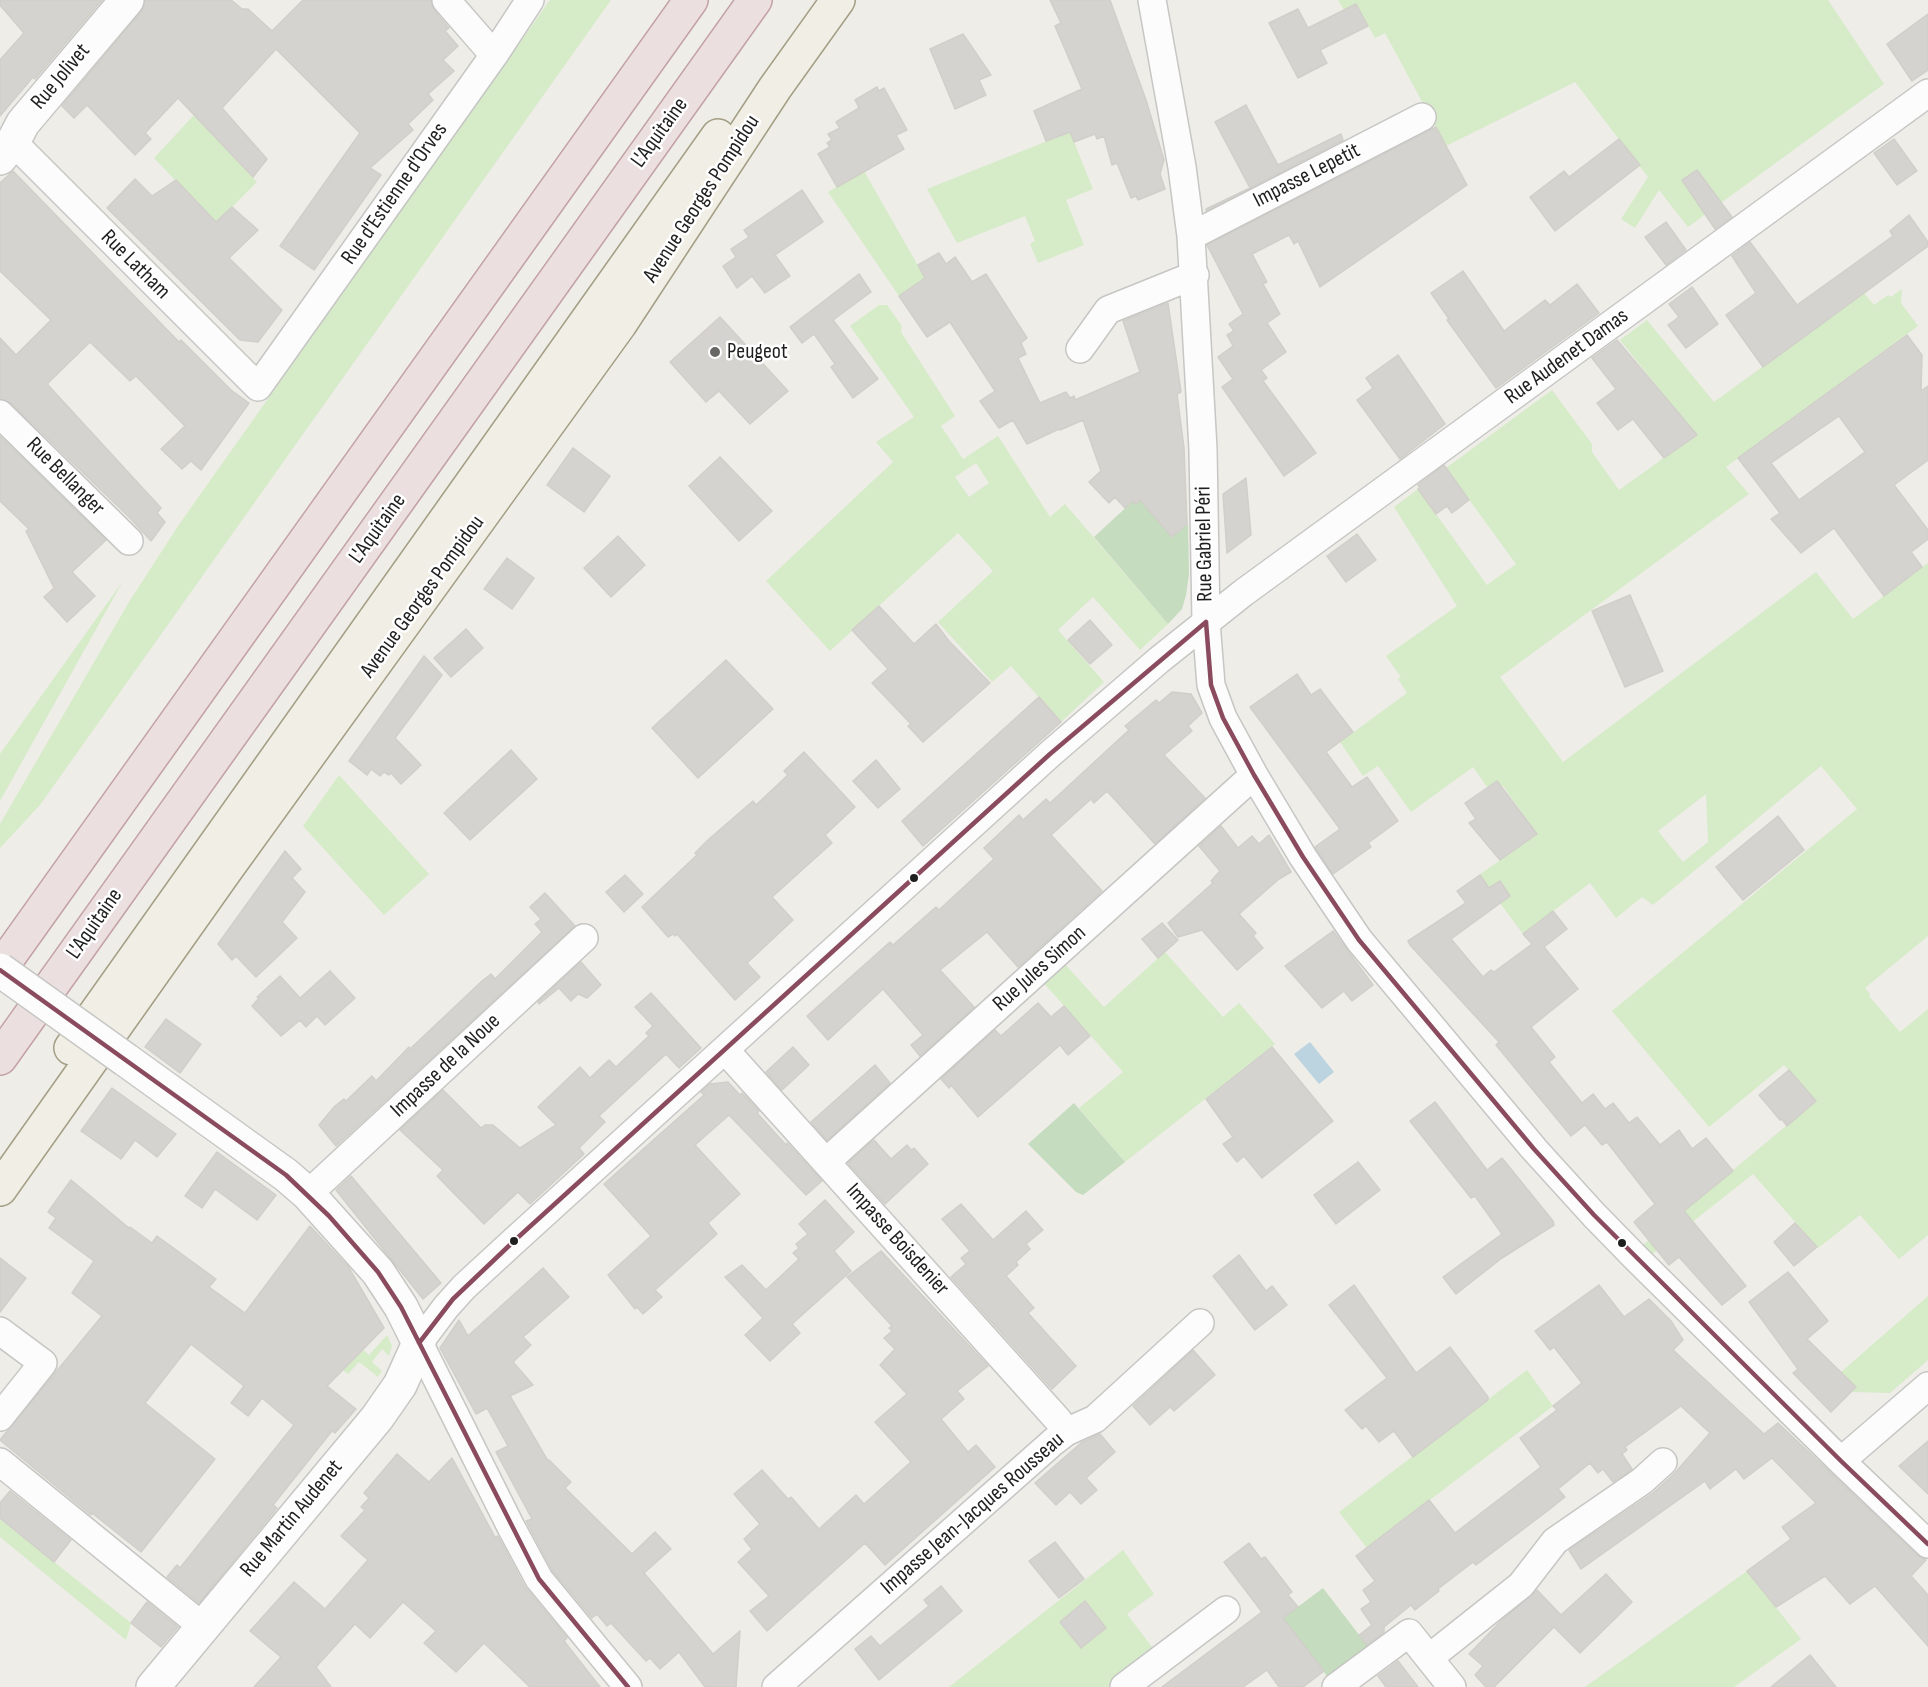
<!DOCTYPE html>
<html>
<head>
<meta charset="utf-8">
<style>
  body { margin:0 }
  canvas { display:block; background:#eeede8 }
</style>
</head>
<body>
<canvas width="1928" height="1687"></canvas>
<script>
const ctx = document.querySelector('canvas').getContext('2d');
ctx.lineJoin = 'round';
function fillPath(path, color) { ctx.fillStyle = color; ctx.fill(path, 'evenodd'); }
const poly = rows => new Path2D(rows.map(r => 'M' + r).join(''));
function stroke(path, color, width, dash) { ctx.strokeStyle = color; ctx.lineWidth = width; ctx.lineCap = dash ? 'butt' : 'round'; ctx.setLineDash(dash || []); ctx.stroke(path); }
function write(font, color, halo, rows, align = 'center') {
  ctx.font = font + ' "Sofia Sans Condensed",sans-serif'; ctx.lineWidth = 5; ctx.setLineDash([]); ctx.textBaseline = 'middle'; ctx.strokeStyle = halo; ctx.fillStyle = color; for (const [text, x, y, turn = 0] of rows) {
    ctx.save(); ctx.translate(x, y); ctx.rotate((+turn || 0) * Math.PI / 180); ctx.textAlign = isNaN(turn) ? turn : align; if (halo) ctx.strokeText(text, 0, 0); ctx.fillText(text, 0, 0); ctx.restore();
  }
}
fillPath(poly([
  [550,0,611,0,40,805,0,848,0,824,129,602,178,526],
  [1338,0,1828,0,1884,84,1688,227,1659,190,1635,228,1621,219,1648,177,1575,82,1446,146,1385,33,1375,38,1356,4,1344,10],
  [194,115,257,182,216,223,154,158],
  [1070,132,1093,189,1066,200,1084,245,1038,263,1030,244,1035,241,1025,216,957,243,927,189],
  [864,171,925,278,899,296,828,192],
  [1902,289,1901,303,1918,326,1726,467,1749,494,1500,677,1563,762,1816,572,1853,619,1928,563,1928,936,1865,988,1870,994,1869,996,1900,1032,1928,1009,1928,1235,1899,1259,1860,1215,1818,1248,1753,1174,1652,1254,1643,1245,1816,1101,1784,1065,1709,1127,1612,1011,1857,809,1821,766,1653,905,1642,897,1616,918,1590,883,1523,934,1479,875,1537,834,1503,786,1492,794,1473,767,1411,812,1378,766,1363,776,1340,742,1407,693,1398,679,1401,677,1386,656,1457,606,1394,507,1418,489,1487,585,1516,564,1446,468,1552,390,1592,444,1592,452,1619,490,1696,435,1620,340,1647,320,1714,402,1864,293,1874,305,1888,295,1891,297],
  [1706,794,1708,842,1683,862,1658,831],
  [879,305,887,305,902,326,901,332,955,416,941,426,963,459,998,436,1050,517,1065,504,1168,624,1140,650,1093,597,1058,630,1104,682,1061,722,1011,666,992,682,938,622,993,571,958,533,830,651,766,581,893,462,876,442,914,417,850,326],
  [976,463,989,483,969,497,955,477],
  [123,581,0,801,0,754],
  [339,775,429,874,384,915,303,826],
  [1165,952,1223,1017,1239,1003,1275,1044,1125,1162,1079,1108,1123,1072,1041,980,1062,961,1104,1007],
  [1928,1296,1928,1360,1890,1393,1852,1392,1856,1387,1841,1372],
  [387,1335,392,1346,389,1356,382,1349,372,1362,382,1371,378,1377,359,1362,348,1374,343,1370,363,1350,369,1355],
  [1527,1370,1553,1406,1367,1548,1339,1512],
  [0,1519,131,1623,126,1640,0,1537],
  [1123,1550,1154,1594,1127,1614,1158,1655,1115,1687,949,1687],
  [1747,1571,1801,1639,1734,1687,1585,1687]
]), '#d6ebc8');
fillPath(poly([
  [1141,499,1172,537,1188,524,1189,574,1186,595,1182,609,1168,624,1094,537,1133,501,1136,503],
  [1074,1103,1125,1162,1083,1195,1076,1192,1028,1144],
  [1323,1588,1370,1649,1330,1680,1283,1618]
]), '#c5dcbe');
fillPath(poly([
  [1310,1042,1334,1072,1319,1084,1294,1054]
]), '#bcd4e0');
const building = poly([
  [0,0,102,0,35,79,33,77,0,116,0,60,24,33,0,5,0,0],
  [145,0,231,0,242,9,248,9,272,31,303,0,431,0,434,10,449,28,445,31,458,46,443,60,454,71,428,94,433,100,408,124,413,130,370,168,381,175,314,270,280,246,360,133,276,49,222,108,267,159,253,177,178,98,145,133,151,139,135,155,87,105,74,118,62,106,141,12,145,0],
  [1050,0,1110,0,1146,100,1164,160,1160,174,1165,189,1138,200,1136,196,1131,198,1117,163,1112,165,1104,136,1097,139,1095,134,1074,142,1070,132,1046,141,1034,111,1082,89,1055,26,1061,23,1050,0],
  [1356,4,1368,26,1320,50,1327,63,1298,78,1269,23,1298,9,1308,28,1356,4],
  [1928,14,1928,70,1912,81,1887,44,1928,14],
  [963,34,991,75,979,80,986,95,955,109,930,49,963,34],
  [877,87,879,91,884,88,907,130,896,135,904,149,837,187,818,154,830,147,827,143,832,140,828,134,840,128,836,122,859,108,855,100,877,87],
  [1246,105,1278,165,1341,134,1343,140,1206,211,1206,209,1250,188,1215,122,1246,105],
  [1436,127,1467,185,1352,265,1320,287,1298,241,1294,244,1289,235,1252,254,1267,282,1263,284,1280,314,1267,323,1286,352,1261,370,1267,378,1263,381,1316,453,1284,476,1222,387,1233,379,1218,357,1233,346,1227,335,1234,331,1229,324,1243,314,1207,245,1436,127],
  [1619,139,1640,165,1555,231,1530,197,1564,171,1569,177,1619,139],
  [1894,139,1917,171,1897,185,1874,153,1894,139],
  [1697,170,1732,217,1715,229,1682,180,1697,170],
  [13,171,179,342,181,340,231,390,249,403,201,470,191,461,182,469,161,449,185,426,136,376,130,381,90,342,48,383,48,385,161,508,157,513,165,522,151,541,130,518,11,403,0,399,0,338,16,355,51,320,0,271,0,183,13,171],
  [135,179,152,196,176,180,216,222,232,207,258,230,229,258,282,310,258,342,240,340,107,208,135,179],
  [802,190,823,222,775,255,790,276,765,293,752,276,737,288,723,266,736,257,731,249,749,237,744,230,802,190],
  [1909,215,1928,242,1928,246,1763,367,1726,315,1756,293,1732,256,1750,242,1797,305,1893,236,1890,231,1909,215],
  [1666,222,1686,250,1666,265,1645,237,1666,222],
  [939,253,946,264,955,257,972,282,986,274,1027,338,1021,343,1026,354,1018,358,1040,403,1066,392,1070,398,1074,396,1075,400,1140,372,1123,321,1168,303,1181,392,1177,394,1184,448,1187,524,1172,537,1140,500,1136,504,1133,501,1125,508,1115,497,1109,503,1089,482,1101,471,1083,420,1060,430,1059,429,1027,444,1013,420,999,428,980,401,995,391,950,322,927,337,899,296,925,278,918,265,939,253],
  [1463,271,1504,331,1545,300,1550,305,1577,284,1599,313,1496,388,1447,320,1449,319,1431,293,1463,271],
  [859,274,871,292,833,320,878,379,853,398,831,367,835,364,814,334,802,343,790,327,859,274],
  [1692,287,1718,324,1686,348,1668,325,1679,317,1669,304,1692,287],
  [720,317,788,391,750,424,719,391,706,402,670,362,720,317],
  [1907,335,1922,355,1921,391,1928,386,1928,460,1894,485,1928,530,1928,539,1911,552,1922,567,1884,596,1834,528,1801,553,1771,519,1780,513,1738,458,1907,335],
  [1839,416,1865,452,1799,500,1771,463,1839,416],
  [1617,340,1697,435,1664,458,1633,419,1618,430,1597,403,1616,389,1592,358,1617,340],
  [1398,355,1445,424,1400,459,1357,400,1373,388,1366,378,1398,355],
  [0,436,106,540,72,572,95,596,67,622,44,597,54,588,26,531,29,529,0,501,0,436],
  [573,448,610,476,584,512,547,485,573,448],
  [720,457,772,511,739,541,689,486,720,457],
  [1444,465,1469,500,1452,513,1447,506,1436,514,1418,489,1420,488,1418,485,1444,465],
  [1246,478,1251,535,1227,553,1223,494,1246,478],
  [1357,534,1376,560,1346,582,1327,556,1357,534],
  [618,536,645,565,611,597,584,568,618,536],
  [507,558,534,578,512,609,484,589,507,558],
  [1630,595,1663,671,1625,687,1592,611,1630,595],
  [879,606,914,644,936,624,949,641,990,683,923,742,908,726,911,724,872,683,888,669,852,630,879,606],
  [1090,620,1112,645,1090,664,1068,640,1090,620],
  [466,629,483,648,451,677,434,658,466,629],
  [424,656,442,675,395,738,421,765,401,784,391,773,389,775,384,772,380,776,371,769,367,775,349,761,424,656],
  [726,660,773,709,698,778,652,728,726,660],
  [1297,674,1311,695,1320,689,1353,732,1326,752,1352,787,1367,777,1398,821,1368,843,1371,847,1333,874,1315,847,1340,829,1250,707,1297,674],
  [1172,692,1191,694,1202,713,1188,726,1192,731,1164,755,1205,798,1155,844,1107,791,1094,803,1091,799,1051,835,1102,891,1018,967,987,932,940,970,974,1007,920,1056,911,1045,923,1035,883,989,828,1040,807,1016,890,942,893,945,936,907,939,910,994,859,984,848,1019,815,1023,820,1046,799,1050,803,1129,730,1125,726,1156,700,1159,703,1172,692],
  [1039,697,1061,722,923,846,902,821,1039,697],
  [511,750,537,779,470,840,444,813,511,750],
  [804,752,855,807,825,835,832,843,772,897,793,920,747,963,760,977,735,1000,677,934,675,936,673,934,668,937,642,907,697,855,695,853,709,839,753,801,756,805,788,775,784,771,804,752],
  [876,760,900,789,878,808,853,781,876,760],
  [1497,781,1537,834,1500,860,1469,823,1476,819,1465,803,1497,781],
  [1778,816,1804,850,1743,900,1716,867,1778,816],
  [1221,826,1238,848,1252,836,1259,844,1269,835,1291,872,1279,879,1239,914,1256,933,1253,936,1263,948,1237,970,1202,930,1178,937,1168,923,1213,883,1211,881,1220,871,1199,846,1221,826],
  [285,851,301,869,292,878,305,892,282,922,297,938,256,977,236,956,232,960,218,944,285,851],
  [625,875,643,894,624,912,606,892,625,875],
  [1480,875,1489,888,1500,881,1510,896,1451,939,1483,977,1491,970,1494,972,1532,944,1523,934,1553,911,1567,929,1544,947,1578,989,1531,1027,1555,1057,1549,1062,1582,1103,1593,1094,1605,1109,1613,1103,1629,1123,1637,1117,1660,1145,1679,1130,1692,1149,1706,1138,1733,1171,1684,1211,1746,1286,1722,1305,1679,1257,1669,1265,1634,1222,1655,1204,1607,1142,1602,1145,1585,1125,1571,1136,1496,1045,1499,1042,1410,945,1408,941,1466,903,1457,891,1480,875],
  [545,893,575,926,336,1146,319,1125,335,1106,344,1099,346,1101,372,1076,376,1081,409,1047,410,1049,482,981,491,974,495,979,542,932,535,924,541,919,530,907,545,893],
  [1162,923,1178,940,1158,958,1142,939,1162,923],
  [1333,931,1373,985,1352,1001,1344,991,1322,1008,1285,966,1333,931],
  [581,962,601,985,587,998,578,994,571,1001,559,988,539,1004,538,1002,581,962],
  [330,971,355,998,325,1025,317,1016,306,1027,300,1020,281,1036,252,1006,259,998,257,997,280,976,300,998,330,971],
  [651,993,701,1048,679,1068,666,1054,599,1116,605,1122,579,1148,584,1154,530,1204,518,1192,484,1224,437,1176,443,1170,400,1130,443,1090,481,1128,485,1125,493,1125,520,1148,556,1125,538,1107,580,1067,590,1078,609,1060,616,1067,649,1036,646,1033,653,1026,635,1007,651,993],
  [1038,1003,1051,1017,1064,1006,1090,1036,1068,1055,1060,1045,978,1117,951,1085,949,1088,941,1079,995,1030,1001,1036,1038,1003],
  [166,1019,201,1044,180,1073,145,1047,166,1019],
  [793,1047,809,1065,782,1090,766,1072,793,1047],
  [1272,1047,1333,1121,1262,1178,1244,1156,1237,1162,1223,1144,1233,1137,1206,1099,1272,1047],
  [875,1065,890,1083,827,1140,811,1122,875,1065],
  [1789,1070,1816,1101,1787,1126,1782,1119,1780,1120,1759,1095,1789,1070],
  [728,1082,740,1095,742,1093,759,1111,757,1113,786,1145,787,1143,822,1181,806,1195,729,1115,695,1145,740,1194,708,1223,717,1234,655,1290,662,1297,643,1314,637,1307,635,1309,608,1275,651,1236,604,1184,704,1095,701,1092,710,1084,728,1082],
  [112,1088,176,1134,157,1157,135,1140,121,1159,81,1131,112,1088],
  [1435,1102,1487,1170,1502,1158,1553,1221,1554,1225,1502,1258,1456,1294,1443,1277,1502,1234,1475,1196,1471,1198,1410,1121,1435,1102],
  [874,1140,891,1159,907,1145,911,1150,914,1148,928,1164,885,1204,848,1163,874,1140],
  [217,1152,276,1195,257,1220,215,1189,202,1208,185,1196,217,1152],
  [1358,1162,1380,1190,1336,1224,1314,1195,1358,1162],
  [351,1176,441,1283,423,1299,336,1190,351,1176],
  [71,1180,129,1228,130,1227,152,1243,157,1236,216,1279,209,1287,245,1313,310,1226,349,1268,384,1328,327,1386,356,1409,335,1433,332,1431,273,1505,277,1508,199,1603,167,1577,177,1565,180,1568,294,1425,262,1398,248,1416,231,1403,244,1386,191,1344,145,1403,215,1459,141,1552,92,1513,91,1515,0,1440,102,1316,72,1293,94,1261,49,1228,56,1218,48,1212,71,1180],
  [825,1200,854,1232,834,1251,851,1271,792,1324,800,1333,770,1361,745,1335,763,1318,725,1277,742,1265,766,1290,799,1259,793,1253,799,1248,796,1244,808,1234,799,1224,825,1200],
  [961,1204,993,1240,1026,1211,1043,1230,1026,1244,1030,1249,1016,1262,1018,1265,1006,1276,1034,1308,1028,1313,1076,1366,1052,1389,951,1277,966,1264,961,1258,970,1251,942,1219,961,1204],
  [1795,1223,1817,1247,1794,1266,1774,1242,1795,1223],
  [881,1251,988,1366,957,1391,964,1399,941,1419,968,1452,976,1445,995,1467,885,1565,865,1543,767,1631,750,1611,769,1596,738,1562,752,1549,744,1539,760,1524,734,1494,762,1470,788,1499,791,1497,819,1529,856,1495,864,1504,911,1462,875,1422,907,1394,880,1365,895,1349,884,1338,892,1331,889,1328,892,1326,847,1277,881,1251],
  [1239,1255,1266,1291,1272,1286,1287,1305,1255,1330,1213,1276,1239,1255],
  [0,1258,26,1278,0,1312,0,1258],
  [543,1268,569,1297,523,1337,531,1345,513,1362,533,1385,510,1396,548,1461,549,1460,571,1482,565,1488,632,1554,655,1532,671,1549,644,1573,713,1654,740,1631,736,1687,705,1687,679,1652,660,1669,650,1658,646,1661,611,1623,607,1626,597,1614,592,1618,552,1570,526,1521,532,1519,496,1452,508,1446,487,1408,476,1414,440,1348,459,1320,468,1336,543,1268],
  [1788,1272,1828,1321,1807,1339,1856,1387,1831,1412,1793,1373,1798,1369,1749,1302,1788,1272],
  [1354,1285,1416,1373,1450,1347,1488,1397,1488,1400,1413,1457,1394,1431,1379,1442,1366,1426,1362,1429,1345,1410,1387,1378,1329,1305,1354,1285],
  [1599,1285,1624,1317,1649,1299,1671,1321,1683,1340,1673,1350,1764,1434,1778,1423,1917,1555,1926,1560,1911,1576,1928,1595,1928,1646,1875,1586,1850,1604,1825,1576,1776,1607,1747,1571,1791,1539,1782,1527,1816,1503,1772,1458,1744,1479,1736,1469,1710,1489,1705,1481,1581,1569,1569,1550,1653,1493,1674,1474,1710,1433,1681,1406,1625,1447,1627,1450,1622,1454,1632,1469,1613,1482,1603,1469,1598,1473,1590,1463,1558,1489,1565,1497,1550,1509,1476,1565,1473,1562,1438,1589,1439,1591,1415,1610,1411,1605,1384,1627,1384,1632,1367,1645,1359,1635,1372,1625,1361,1609,1371,1602,1363,1590,1375,1581,1356,1556,1429,1500,1455,1533,1541,1467,1520,1438,1557,1410,1553,1406,1582,1383,1554,1347,1550,1350,1535,1331,1599,1285],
  [1193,1350,1215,1375,1174,1411,1170,1407,1150,1425,1133,1406,1193,1350],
  [1100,1434,1115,1452,1086,1478,1097,1490,1081,1504,1070,1492,1056,1505,1035,1483,1081,1443,1100,1434],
  [1928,1441,1928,1494,1899,1466,1928,1441],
  [397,1454,429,1482,452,1458,495,1537,498,1536,525,1587,567,1638,564,1641,600,1687,530,1687,484,1643,456,1672,424,1643,436,1631,403,1602,370,1638,355,1624,316,1667,331,1687,254,1687,281,1657,250,1631,294,1582,325,1609,368,1560,341,1536,365,1510,361,1507,369,1498,364,1493,397,1454],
  [10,1491,71,1540,54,1562,0,1518,0,1503,10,1491],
  [1055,1542,1084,1579,1059,1598,1029,1561,1055,1542],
  [1249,1543,1261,1559,1265,1557,1292,1592,1288,1595,1298,1607,1283,1618,1324,1671,1303,1687,1279,1687,1267,1670,1243,1687,1162,1687,1262,1612,1224,1562,1249,1543],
  [1606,1574,1632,1602,1580,1653,1554,1627,1494,1687,1486,1687,1475,1675,1483,1666,1469,1654,1499,1623,1537,1590,1561,1615,1606,1574],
  [941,1586,962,1611,879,1680,855,1649,871,1636,880,1646,929,1606,924,1600,941,1586],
  [1085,1601,1106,1628,1081,1648,1060,1622,1085,1601],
  [147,1602,178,1627,161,1647,131,1623,147,1602],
  [1810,1655,1836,1687,1771,1687,1810,1655],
  [1398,1661,1418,1687,1386,1687,1378,1676,1398,1661]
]);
fillPath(building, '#d5d3cf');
stroke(building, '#d1cfc9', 1.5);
const minor = poly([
  [446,0,494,55],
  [1152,0,1182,167,1191,236,1203,449,1206,622,1211,685,1223,718,1254,775,1303,857,1359,940,1534,1149,1594,1215,1636,1258,1841,1461,1928,1544],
  [13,142,258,387,494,55,530,0],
  [1191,236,1422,117],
  [1080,349,1108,310,1195,275],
  [0,414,129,541],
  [725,1050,1058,1420,1066,1432],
  [826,1162,1254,775],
  [308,1194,584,938],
  [0,1331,43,1363,0,1417],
  [1841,1461,1928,1386],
  [0,1462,202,1626],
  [1429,1658,1521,1585,1555,1541,1642,1481,1663,1462],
  [628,1687,539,1579,511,1527,419,1343,446,1307,464,1287,514,1241,1050,754,1159,660,1243,593,1928,93],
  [776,1687,1053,1442,1066,1432,1095,1419,1200,1323],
  [1124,1687,1226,1610],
  [1336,1687,1409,1633,1452,1687]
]);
const tertiary = poly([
  [0,158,13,142,23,123,127,0],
  [126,1060,286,1175,308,1194,378,1272,401,1307,419,1343,400,1385,377,1418,153,1687]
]);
const primary = poly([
  [71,1048,718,136],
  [0,1189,225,871,620,324,775,88,838,0]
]);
const motorway = poly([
  [0,969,691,0],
  [0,1058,755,0]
]);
stroke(minor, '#c6c6c4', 30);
stroke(tertiary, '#c6c6c4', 36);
stroke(primary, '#a49e84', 36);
stroke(motorway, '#c3a1a5', 36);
stroke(minor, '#fcfcfc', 27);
stroke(tertiary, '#fcfcfc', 33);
stroke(primary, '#f1eee5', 33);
stroke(motorway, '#ebdfe0', 33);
const tertiaryBridge = poly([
  [0,970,126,1060]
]);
stroke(tertiaryBridge, '#c6c6c4', 36, []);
stroke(tertiaryBridge, '#fcfcfc', 33);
stroke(poly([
  [1206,622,1211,685,1223,718,1254,775,1303,857,1359,940,1534,1149,1594,1215,1841,1461,1928,1544],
  [0,970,286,1175,329,1216,378,1272,401,1307,539,1579,628,1687],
  [419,1343,453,1299,514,1241,1050,754,1206,622]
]), '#8b4b5f', 4.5);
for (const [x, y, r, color] of [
  [715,352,6,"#676765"],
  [914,878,5,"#1f1f1f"],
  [514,1241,5,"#1f1f1f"],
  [1622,1243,5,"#1f1f1f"]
]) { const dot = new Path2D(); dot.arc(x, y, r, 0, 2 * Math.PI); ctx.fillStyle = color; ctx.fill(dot); stroke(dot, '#fff', 2); }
write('22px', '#1f1f1f', '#fff', [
  ["Rue Jolivet",61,77,-50],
  ["L'Aquitaine",660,133,-54],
  ["Impasse Lepetit",1307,176,-27],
  ["Rue d'Estienne d'Orves",395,194,-55],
  ["Avenue Georges Pompidou",702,199,-57],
  ["Rue Latham",135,265,45],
  ["Rue Audenet Damas",1567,357,-36],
  ["Rue Bellanger",65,477,45],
  ["L'Aquitaine",378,529,-54],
  ["Rue Gabriel Péri",1205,544,-91],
  ["Avenue Georges Pompidou",423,597,-54],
  ["L'Aquitaine",95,924,-55],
  ["Rue Jules Simon",1040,969,-42],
  ["Impasse de la Noue",446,1066,-43],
  ["Impasse Boisdenier",897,1240,48],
  ["Impasse Jean-Jacques Rousseau",973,1514,-41],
  ["Rue Martin Audenet",292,1519,-50]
]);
write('22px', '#1f1f1f', '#fff', [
  ["Peugeot",727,352]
], 'left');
</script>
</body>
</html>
